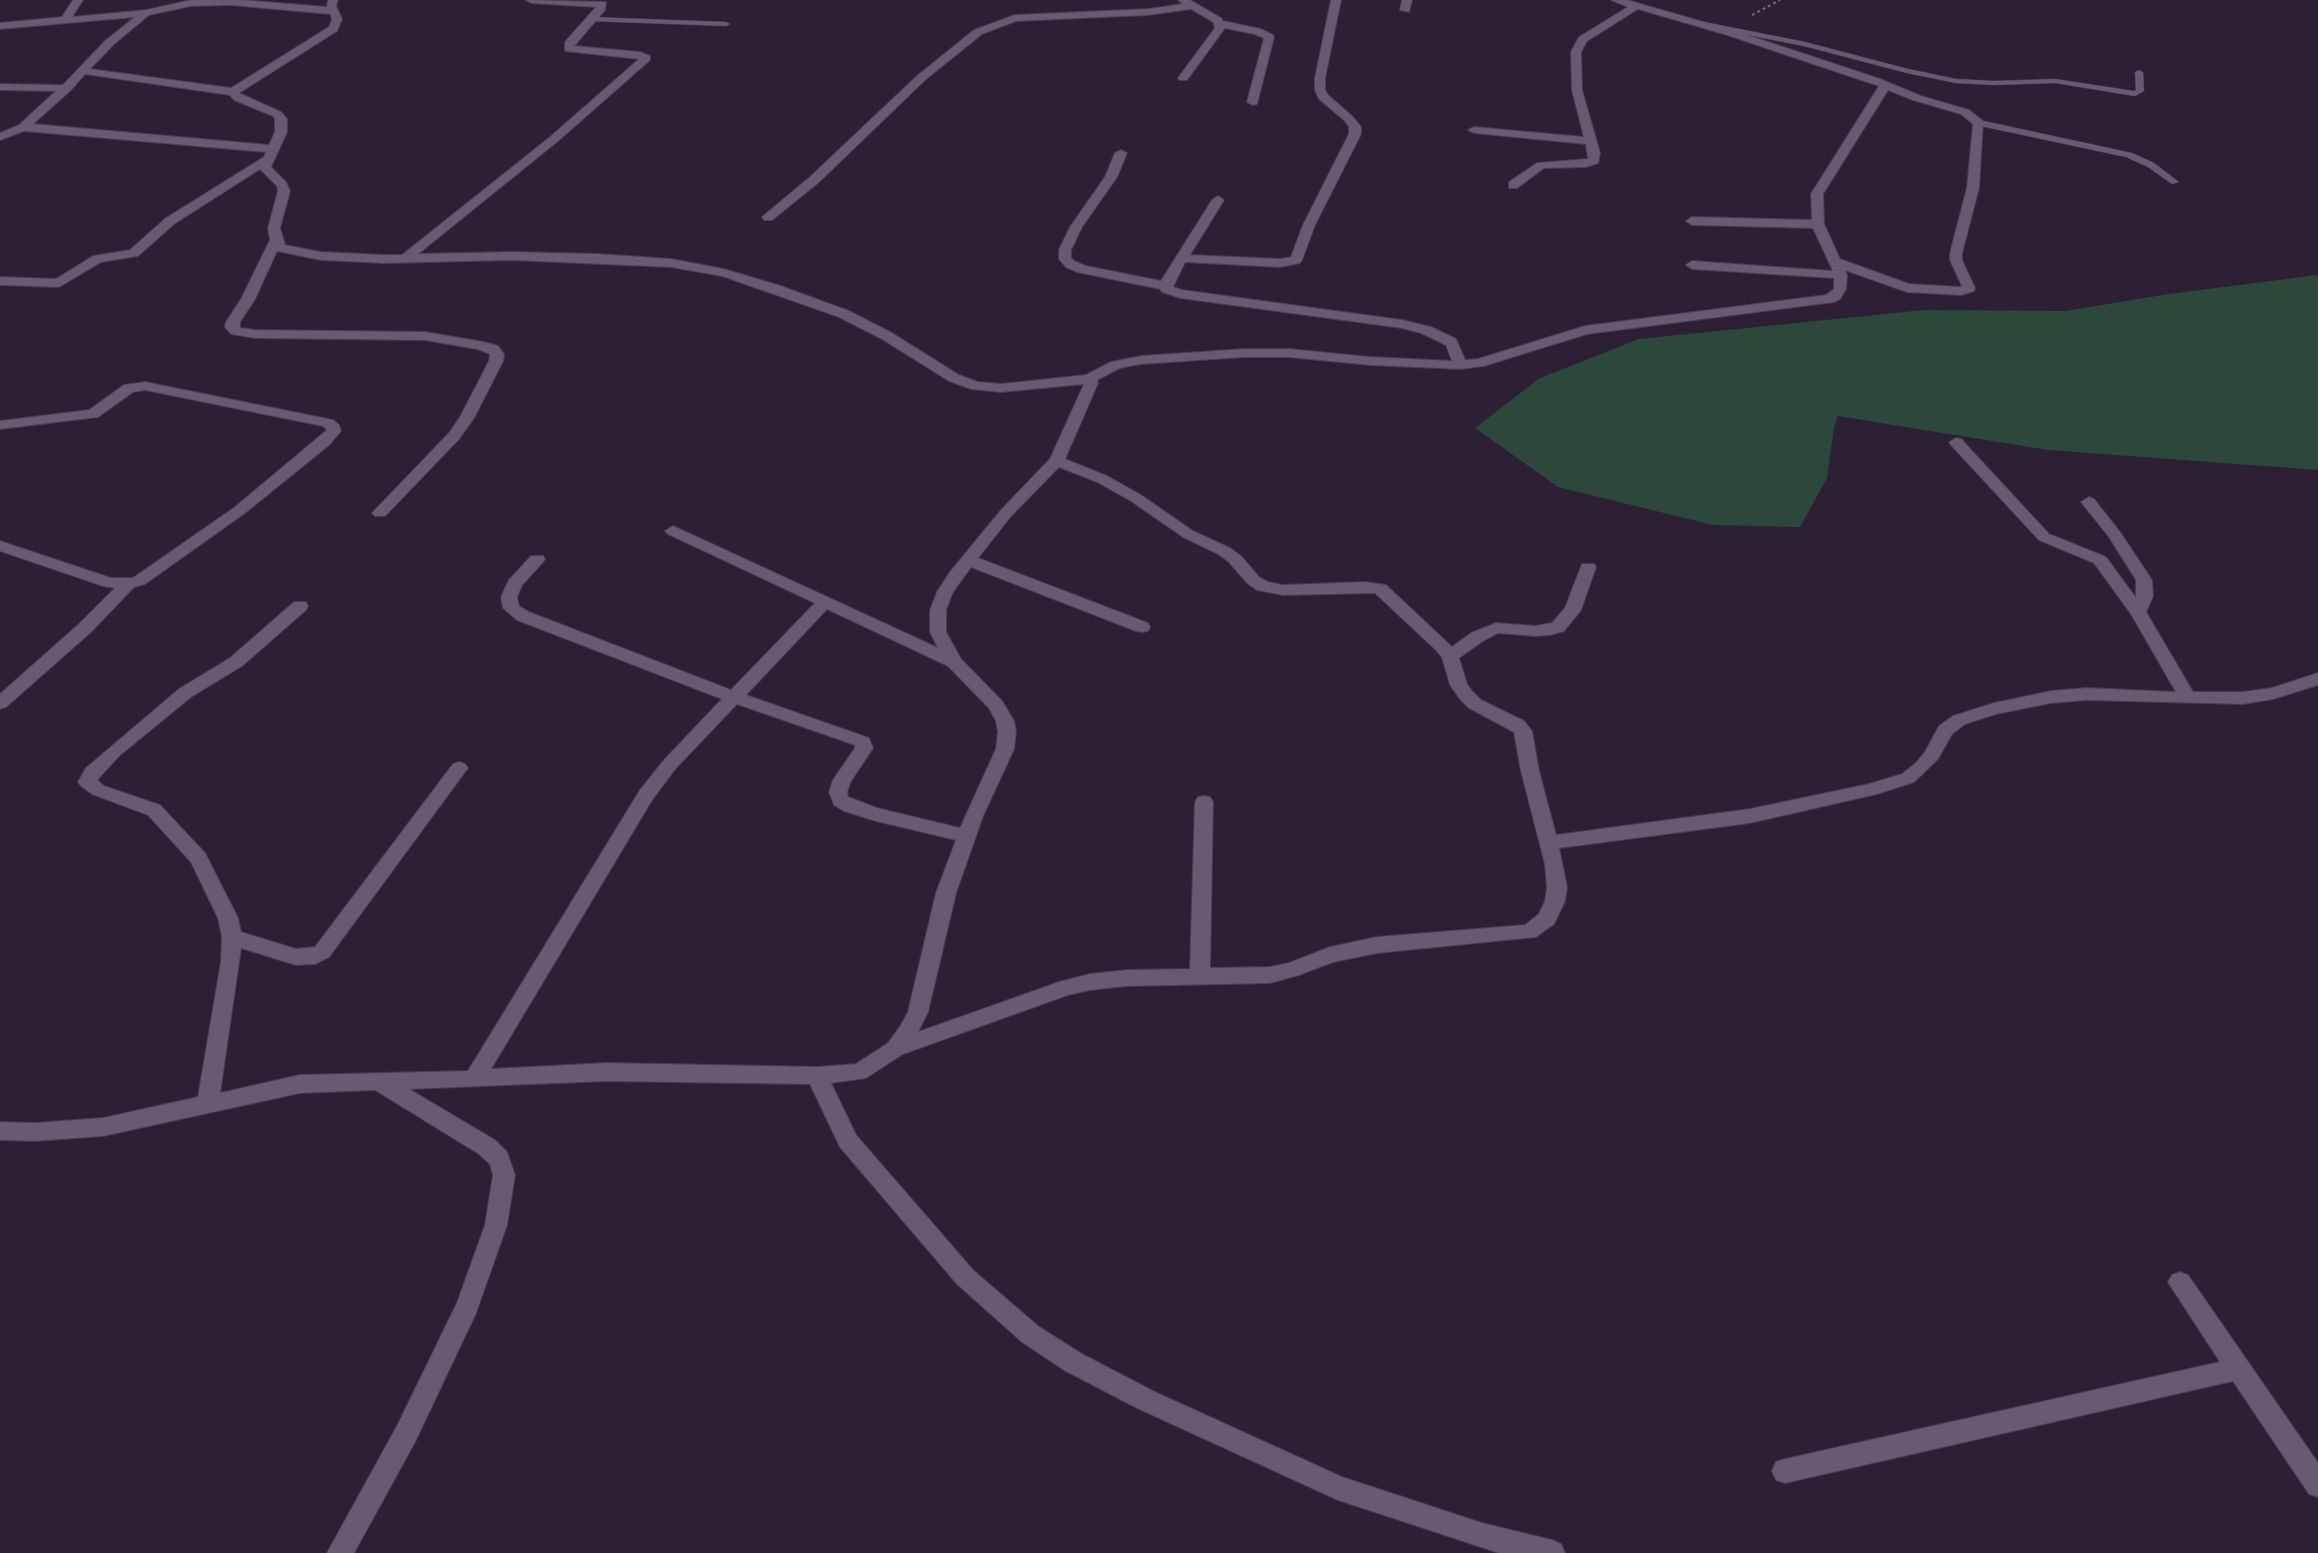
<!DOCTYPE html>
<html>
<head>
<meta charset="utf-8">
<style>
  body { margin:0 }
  canvas { display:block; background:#2d2035 }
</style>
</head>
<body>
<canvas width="2318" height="1553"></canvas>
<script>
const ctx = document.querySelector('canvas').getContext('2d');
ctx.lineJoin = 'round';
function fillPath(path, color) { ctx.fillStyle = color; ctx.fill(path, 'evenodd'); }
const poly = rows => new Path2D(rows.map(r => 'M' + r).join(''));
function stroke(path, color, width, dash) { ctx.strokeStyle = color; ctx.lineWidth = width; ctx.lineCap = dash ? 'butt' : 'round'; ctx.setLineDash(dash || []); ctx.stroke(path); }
fillPath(poly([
  [2318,275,2318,470,2048,450,1838,416,1834,427,1827,478,1800,527,1713,525,1558,487,1475,428,1540,378,1639,339,1924,310,2066,311,2169,294]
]), '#2b483a');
const lane = poly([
  [591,17,726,22,730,24,726,26,588,21,587,19,591,17],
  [1704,22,1805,42,1908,69,1956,79,1994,81,2055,79,2134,91,2136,90,2135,72,2139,70,2143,72,2144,91,2135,96,2055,83,1994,85,1956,83,1907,73,1804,46,1701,26,1701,22,1704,22],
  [1979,120,2132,153,2154,163,2179,182,2172,184,2148,167,2126,157,1976,125,1975,123,1979,120]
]);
const street = poly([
  [73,0,83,0,72,17,146,10,191,0,242,0,327,7,328,0,338,0,336,6,342,19,337,31,239,93,281,112,287,119,287,132,271,167,286,182,290,191,280,228,285,245,321,252,385,255,402,255,550,137,639,59,565,51,565,42,596,7,531,3,526,0,606,2,605,10,574,46,640,52,650,56,650,60,558,141,418,254,512,252,598,254,671,259,724,269,781,286,849,311,892,333,959,375,978,382,1001,384,1086,375,1111,362,1141,356,1244,349,1289,349,1370,357,1452,361,1446,345,1421,333,1402,328,1180,298,1162,292,1160,289,1077,272,1066,267,1059,259,1059,250,1070,227,1105,177,1115,153,1121,150,1127,153,1117,177,1082,227,1071,250,1071,258,1074,261,1086,266,1161,281,1212,200,1218,196,1224,200,1190,255,1280,259,1291,257,1303,225,1349,134,1349,127,1345,121,1319,99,1315,90,1315,78,1331,0,1341,0,1325,78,1325,90,1328,95,1353,117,1361,127,1361,134,1315,225,1302,260,1300,263,1280,267,1185,262,1173,287,1182,290,1402,320,1431,327,1456,339,1465,360,1478,359,1585,326,1826,295,1834,289,1834,278,1692,269,1686,265,1692,261,1833,271,1813,228,1692,225,1686,221,1692,217,1812,220,1811,194,1879,86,1727,35,1638,9,1587,41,1581,52,1582,90,1600,153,1598,163,1586,167,1544,168,1517,188,1509,188,1509,182,1537,163,1588,159,1586,144,1474,133,1468,130,1474,127,1584,137,1572,90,1571,52,1579,37,1628,7,1611,0,1627,0,1735,31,1880,79,1921,96,1969,110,1983,121,1979,188,1962,253,1962,260,1975,288,1974,291,1961,295,1907,292,1845,270,1847,275,1846,289,1840,299,1834,302,1587,334,1484,366,1460,369,1370,365,1289,357,1244,357,1141,364,1120,368,1097,380,1098,383,1065,459,1107,476,1141,495,1193,531,1230,548,1241,556,1259,577,1268,582,1283,585,1365,582,1386,585,1452,647,1471,633,1496,623,1535,626,1552,623,1565,608,1582,564,1594,564,1596,567,1581,610,1564,631,1550,635,1535,636,1498,633,1483,641,1459,658,1467,684,1472,691,1481,700,1524,721,1532,731,1539,771,1556,835,1750,809,1869,784,1902,774,1916,763,1925,752,1939,726,1953,716,1994,703,2051,691,2087,688,2176,692,2131,614,2094,563,2039,540,1951,445,1949,442,1956,438,1961,439,2049,534,2106,557,2136,598,2136,580,2109,537,2081,502,2089,497,2094,499,2120,532,2152,580,2153,596,2146,612,2193,692,2243,692,2272,688,2318,673,2318,685,2273,699,2243,704,2087,700,2051,703,1996,714,1965,724,1952,734,1938,759,1914,782,1877,794,1750,823,1559,848,1567,887,1565,901,1554,924,1536,937,1377,953,1333,962,1299,975,1270,983,1127,986,1090,990,1068,995,903,1054,866,1078,831,1083,856,1135,973,1270,1038,1326,1082,1354,1155,1392,1342,1477,1482,1523,1552,1540,1561,1544,1565,1553,1499,1553,1338,1500,1137,1408,1064,1370,1022,1342,957,1284,840,1147,810,1084,606,1081,409,1089,495,1140,507,1152,515,1175,507,1225,476,1313,415,1442,354,1553,327,1553,397,1426,457,1303,485,1225,493,1175,490,1164,479,1154,375,1090,300,1093,103,1136,35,1141,0,1140,0,1122,35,1123,103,1118,198,1097,221,962,222,937,218,918,191,862,148,815,92,794,81,786,78,782,86,768,179,689,230,658,294,602,306,602,308,606,306,610,242,666,191,697,119,756,97,780,104,786,160,805,205,853,238,918,241,932,296,949,315,947,453,764,459,762,465,764,468,768,465,772,329,957,315,964,296,965,241,948,220,1093,300,1075,468,1071,640,790,664,760,722,699,517,620,503,608,501,597,509,580,531,556,543,556,545,559,543,562,522,585,517,597,519,606,529,612,731,690,815,603,668,534,665,531,673,526,938,648,930,632,930,610,937,592,950,572,1001,510,1050,459,1084,384,1001,392,971,389,949,381,882,339,839,317,722,276,671,267,512,260,385,263,321,260,277,251,255,299,240,322,240,328,255,330,425,332,484,342,498,346,504,354,503,361,474,418,459,439,385,516,375,516,372,513,375,510,449,433,460,417,489,361,490,354,477,349,425,340,255,338,231,334,225,327,226,322,241,299,270,240,268,228,278,191,277,186,260,169,174,224,138,256,101,262,59,287,0,285,0,277,56,279,93,256,130,250,166,218,264,157,266,152,24,131,0,140,0,133,19,125,56,91,0,90,0,84,63,85,105,41,135,17,0,29,0,23,62,17,73,0],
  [231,5,330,14,332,19,329,27,231,88,90,69,113,45,149,15,191,6,231,5],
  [85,74,230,95,234,100,273,116,275,119,275,132,269,145,33,124,71,90,85,74],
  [1888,90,1913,100,1961,114,1973,124,1967,188,1950,253,1950,260,1962,286,1960,287,1909,284,1840,259,1824,224,1823,194,1888,90],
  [1059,467,1097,482,1131,501,1183,537,1218,554,1229,562,1247,583,1257,590,1283,595,1375,593,1436,650,1442,657,1450,685,1460,699,1469,708,1514,732,1521,771,1545,864,1547,887,1545,901,1539,914,1525,925,1377,937,1330,947,1289,963,1270,967,1210,968,1213,802,1210,797,1204,796,1198,797,1195,802,1190,969,1127,970,1090,974,1059,982,918,1032,928,1012,956,893,983,816,1014,749,1016,732,1014,721,1002,701,961,659,946,632,946,610,953,592,971,567,1136,631,1142,632,1148,631,1150,627,1148,623,978,558,1011,516,1059,467],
  [827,609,948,666,989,708,996,721,998,732,996,749,960,828,877,808,848,797,847,792,851,781,873,748,869,738,746,695,827,609],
  [737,704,855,745,855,748,833,780,829,792,834,805,844,811,876,821,956,840,936,893,908,1012,901,1025,888,1043,856,1064,818,1067,606,1063,491,1069,652,800,676,768,737,704],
  [1178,0,1190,0,1221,18,1223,21,1261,29,1273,35,1274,37,1257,104,1253,105,1247,102,1264,38,1254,34,1225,28,1187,80,1179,80,1178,78,1215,28,1213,22,1191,9,1148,15,1016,21,982,34,925,80,818,183,772,220,764,220,762,217,810,177,917,76,974,30,1015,15,1148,9,1183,4,1178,0],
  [1402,0,1412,0,1409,12,1400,10,1402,0],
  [145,382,333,420,339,425,341,431,329,445,245,513,145,584,134,587,91,632,6,707,0,709,0,694,79,624,115,588,103,586,0,551,0,541,111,578,133,578,235,507,327,430,323,426,145,390,133,392,98,417,0,429,0,421,89,410,124,385,145,382],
  [2180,1272,2188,1275,2318,1463,2318,1497,2309,1494,2233,1381,1785,1483,1776,1480,1772,1471,1776,1462,1785,1459,2220,1362,2168,1282,2172,1275,2180,1272]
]);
stroke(lane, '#483e4f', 1);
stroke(street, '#483e4f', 2);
stroke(poly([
  [1752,15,1780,0]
]), '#74687b', 2, [3, 3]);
fillPath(lane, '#685a71');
fillPath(street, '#685a71');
</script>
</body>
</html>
